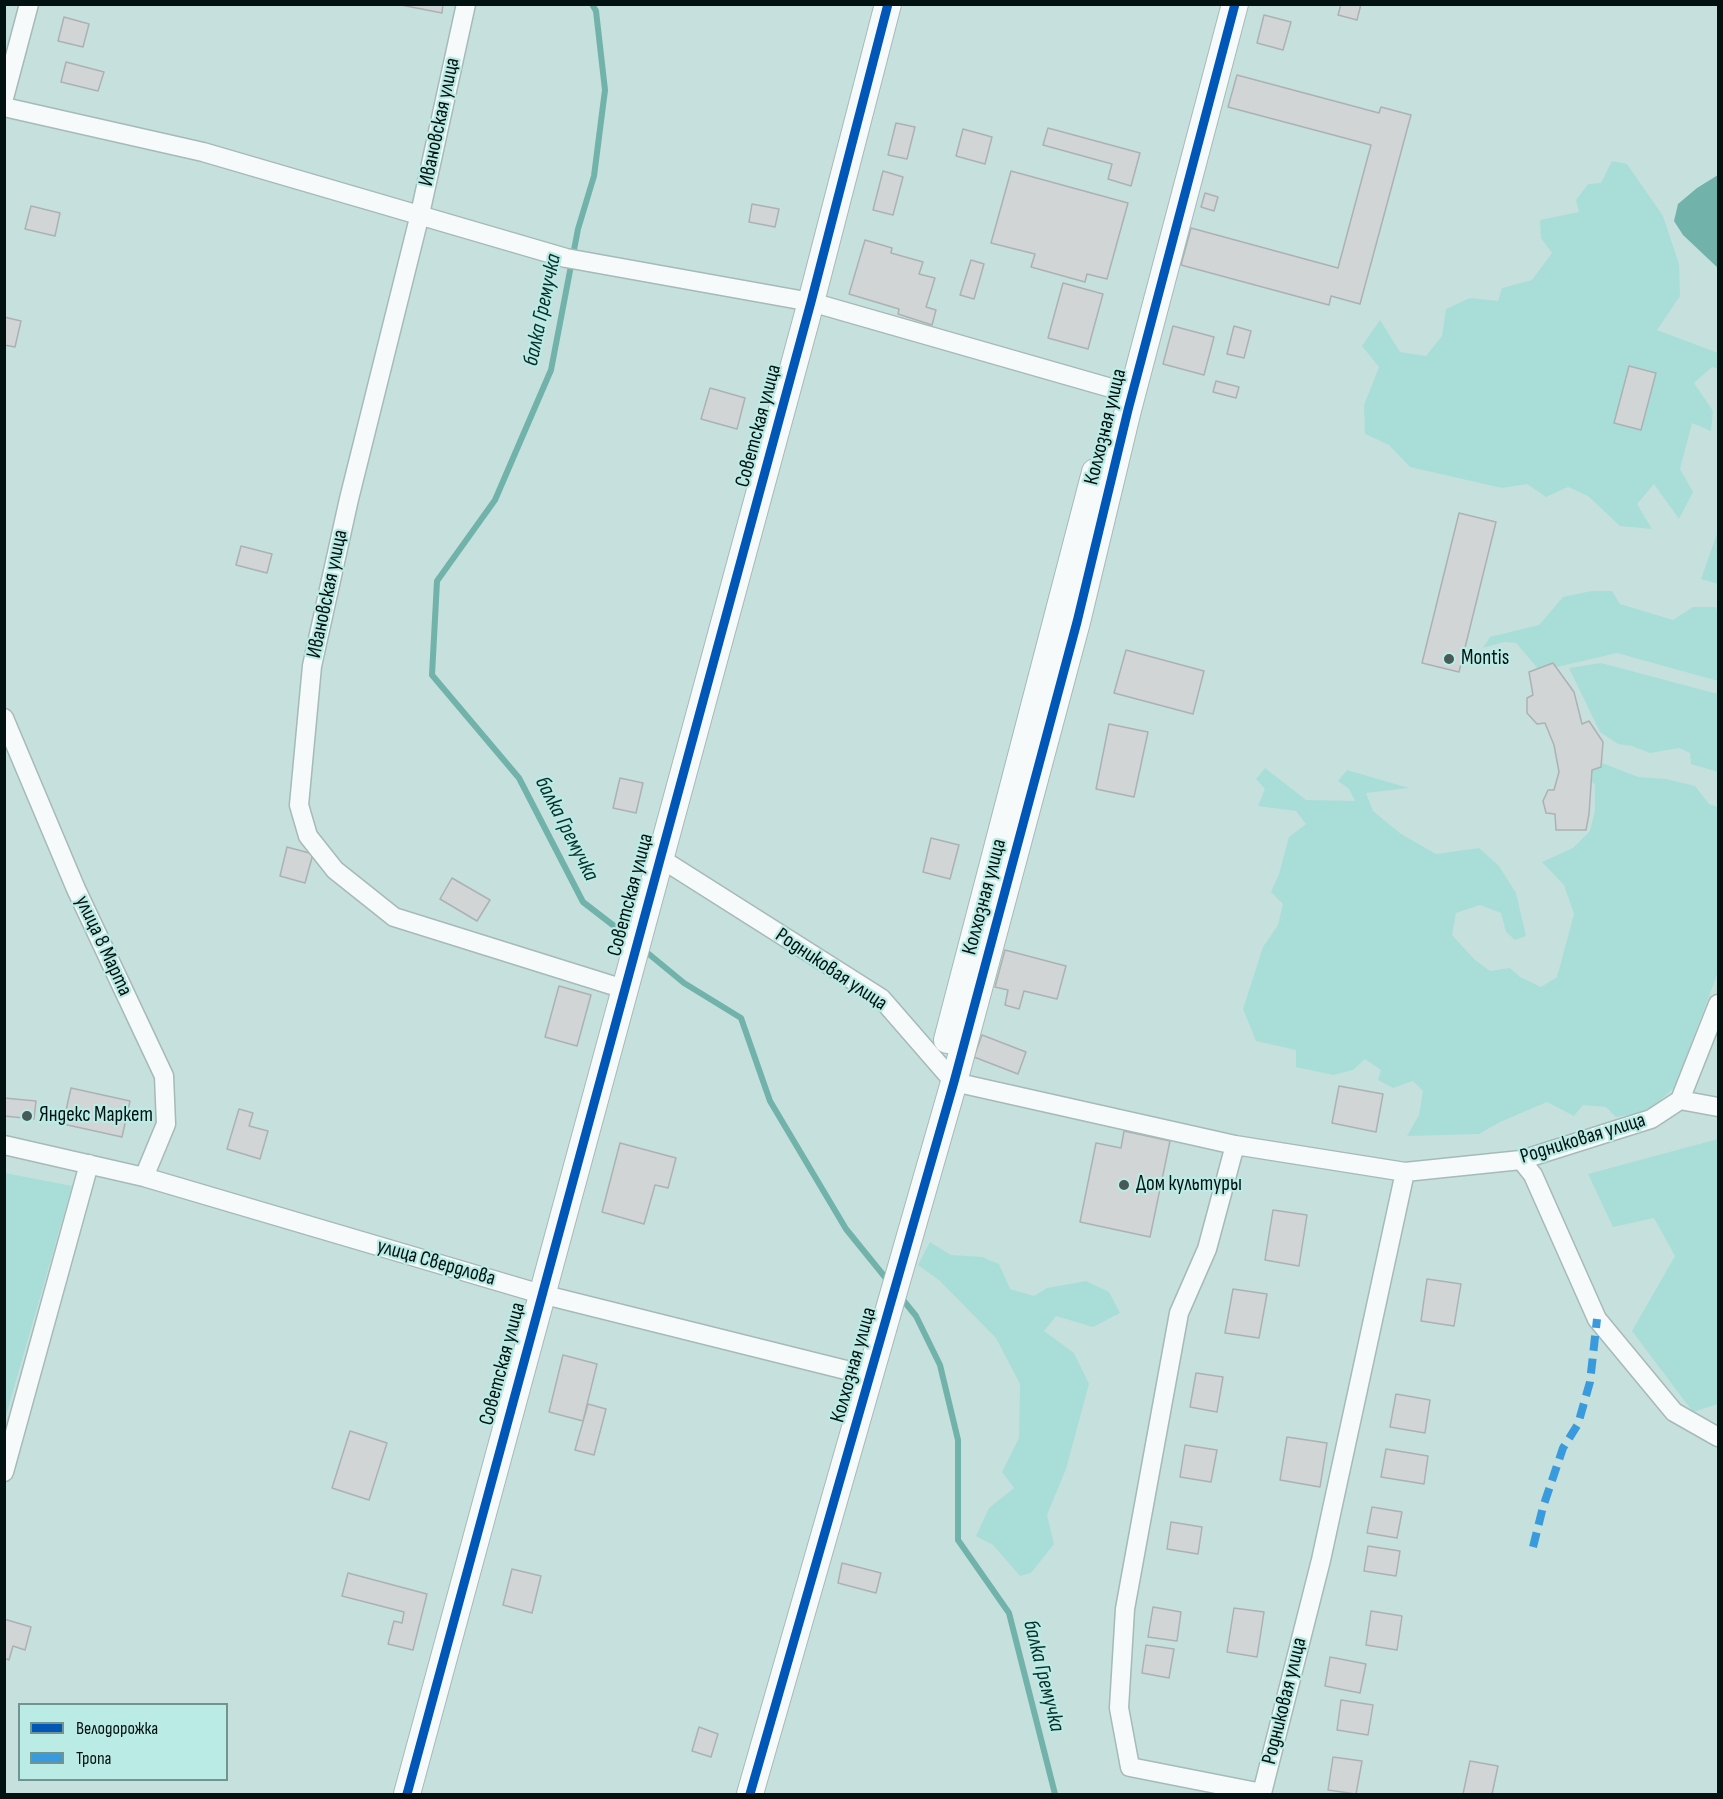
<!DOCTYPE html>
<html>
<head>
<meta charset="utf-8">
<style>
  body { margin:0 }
  #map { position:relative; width:1723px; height:1799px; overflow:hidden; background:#c6e0dd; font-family:"Sofia Sans Condensed",sans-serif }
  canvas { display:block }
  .frame { position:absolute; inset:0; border:6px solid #021211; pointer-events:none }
  .legend { position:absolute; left:18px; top:1703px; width:210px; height:78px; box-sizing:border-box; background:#bbebe5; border:2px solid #719490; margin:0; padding:8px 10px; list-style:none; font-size:18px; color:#021211 }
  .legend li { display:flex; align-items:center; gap:12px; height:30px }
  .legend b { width:30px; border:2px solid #719490 }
</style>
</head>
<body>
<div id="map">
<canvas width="1723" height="1799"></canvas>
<div class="frame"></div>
<ul class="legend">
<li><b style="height:8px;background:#0057b8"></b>Велодорожка</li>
<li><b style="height:8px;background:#399ade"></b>Тропа</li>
</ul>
</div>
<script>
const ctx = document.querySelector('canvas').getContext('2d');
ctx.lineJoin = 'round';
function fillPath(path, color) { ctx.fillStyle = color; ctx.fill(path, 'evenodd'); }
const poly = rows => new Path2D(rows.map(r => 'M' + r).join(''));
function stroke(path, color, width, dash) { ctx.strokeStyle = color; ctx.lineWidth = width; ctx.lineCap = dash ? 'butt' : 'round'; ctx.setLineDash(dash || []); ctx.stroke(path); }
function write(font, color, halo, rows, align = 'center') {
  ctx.font = font + ' "Sofia Sans Condensed",sans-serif'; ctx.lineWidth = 4.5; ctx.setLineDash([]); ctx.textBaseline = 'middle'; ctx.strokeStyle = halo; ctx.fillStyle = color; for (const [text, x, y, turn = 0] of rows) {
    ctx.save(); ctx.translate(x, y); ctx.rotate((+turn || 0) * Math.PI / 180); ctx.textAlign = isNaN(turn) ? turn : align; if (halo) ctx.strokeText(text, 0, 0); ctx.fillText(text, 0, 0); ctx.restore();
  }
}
fillPath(poly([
  [1612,161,1627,164,1663,216,1679,264,1680,296,1657,330,1718,353,1718,369,1712,367,1694,383,1713,411,1711,431,1692,423,1680,469,1693,492,1679,519,1654,484,1637,504,1652,529,1620,526,1588,496,1568,487,1546,497,1527,484,1502,488,1410,467,1389,445,1365,434,1364,405,1379,367,1362,346,1380,320,1400,352,1426,356,1442,336,1446,309,1470,298,1498,301,1502,288,1532,280,1552,253,1541,238,1540,220,1579,212,1576,200,1588,184,1601,183],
  [1718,531,1718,584,1701,579],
  [1592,591,1612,591,1620,604,1673,620,1693,607,1715,607,1718,611,1718,681,1617,653,1540,671,1516,643,1504,642,1483,648,1490,637,1539,625,1563,597],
  [1601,663,1718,694,1718,772,1691,764,1690,753,1679,748,1650,753,1632,746,1618,744,1600,732,1569,668],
  [1592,759,1638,777,1666,779,1695,786,1709,804,1718,807,1718,972,1675,1087,1647,1112,1616,1117,1606,1107,1583,1105,1574,1116,1547,1102,1500,1122,1479,1134,1407,1136,1419,1115,1423,1091,1413,1081,1393,1088,1378,1080,1381,1070,1365,1059,1353,1070,1333,1075,1296,1067,1296,1050,1256,1041,1243,1009,1263,947,1278,925,1283,904,1271,892,1279,874,1289,837,1306,824,1296,811,1258,806,1265,789,1256,779,1265,768,1306,800,1355,801,1349,789,1338,781,1347,770,1409,788,1366,793,1373,811,1401,834,1436,854,1479,848,1499,866,1516,893,1526,936,1515,940,1506,932,1501,913,1480,905,1456,913,1452,935,1475,960,1490,971,1510,968,1520,977,1541,987,1557,977,1574,914,1564,885,1542,862,1573,848,1590,831,1595,810,1595,785,1585,775],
  [1718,1139,1718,1404,1693,1412,1632,1331,1675,1256,1654,1218,1613,1227,1588,1174],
  [5,1173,72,1186,5,1419,4,1173],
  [930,1242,951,1255,982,1257,999,1264,1010,1289,1034,1296,1047,1288,1086,1281,1109,1292,1120,1313,1093,1327,1056,1316,1044,1331,1074,1353,1089,1384,1066,1469,1047,1515,1054,1544,1031,1573,1020,1576,993,1545,976,1536,989,1508,1014,1488,1002,1472,1019,1438,1020,1384,996,1338,939,1280,918,1265]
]), '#a9ded8');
fillPath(poly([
  [1718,175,1718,268,1683,235,1674,221,1678,204,1697,188]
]), '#71b2ab');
stroke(poly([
  [592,4,596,11,605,90,594,176,578,229,551,370,495,500,437,581,432,675,519,778,583,902,631,939],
  [644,950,684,983,741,1018,770,1101,846,1229,889,1282],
  [899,1295,916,1316,940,1365,958,1440,958,1540,1009,1613,1055,1794]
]), '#71b2ab', 6);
const building = poly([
  [396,4,443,4,442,13,396,4],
  [1341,4,1361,4,1357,20,1338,15,1341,4],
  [1264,15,1291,22,1283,50,1257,43,1264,15],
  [64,17,89,24,83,47,58,41,64,17],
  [66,62,104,72,98,91,61,82,66,62],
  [1237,75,1379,113,1381,107,1411,115,1360,304,1331,296,1329,305,1181,265,1191,228,1338,268,1371,145,1228,107,1237,75],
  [896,123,915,127,907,159,888,155,896,123],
  [1048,128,1140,153,1131,186,1108,179,1112,164,1043,145,1048,128],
  [963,129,992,137,985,164,956,156,963,129],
  [883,171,903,177,893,215,873,210,883,171],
  [1011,171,1128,203,1107,279,1087,274,1085,282,1031,267,1035,254,991,243,1011,171],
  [1205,193,1218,197,1214,211,1201,207,1205,193],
  [752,204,779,209,775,227,749,222,752,204],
  [31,206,60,213,55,236,25,229,31,206],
  [865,240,892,248,891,253,923,262,919,274,935,278,926,307,936,310,932,325,898,314,899,309,849,294,865,240],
  [971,260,984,264,974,299,960,295,971,260],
  [1063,283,1103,294,1088,349,1048,338,1063,283],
  [4,317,21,321,15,347,4,345,4,317],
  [1173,326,1214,337,1204,375,1163,364,1173,326],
  [1234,326,1251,331,1244,358,1227,354,1234,326],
  [1629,366,1656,373,1641,430,1614,423,1629,366],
  [1216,381,1239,387,1236,398,1213,392,1216,381],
  [710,388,745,398,737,429,701,419,710,388],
  [1459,513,1496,522,1459,672,1422,663,1459,513],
  [241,546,272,554,267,573,236,565,241,546],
  [1126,650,1204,671,1193,714,1114,693,1126,650],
  [1553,663,1574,692,1582,724,1589,721,1603,742,1601,767,1592,770,1589,814,1586,830,1556,830,1555,814,1546,813,1543,801,1548,790,1554,790,1559,772,1554,745,1545,723,1537,724,1527,713,1527,698,1533,695,1529,672,1553,663],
  [1109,724,1148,732,1134,797,1096,789,1109,724],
  [620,778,643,783,636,813,613,808,620,778],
  [931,838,959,845,950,879,923,872,931,838],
  [287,847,313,854,305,883,280,876,287,847],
  [452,878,490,900,477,921,440,899,452,878],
  [1005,950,1066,966,1057,999,1024,991,1019,1009,1005,1005,1008,990,995,987,1005,950],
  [559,986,591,995,577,1046,545,1037,559,986],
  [982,1035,1026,1052,1018,1074,974,1057,982,1035],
  [1339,1086,1383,1094,1376,1132,1332,1123,1339,1086],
  [71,1088,130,1101,122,1137,63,1124,71,1088],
  [4,1098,36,1101,34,1119,4,1116,4,1098],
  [239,1109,253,1113,249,1126,268,1131,260,1159,227,1149,239,1109],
  [1124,1131,1170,1141,1150,1237,1080,1222,1096,1143,1121,1148,1124,1131],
  [620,1143,676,1158,668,1188,655,1185,644,1224,602,1212,620,1143],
  [1273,1210,1307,1215,1299,1266,1265,1260,1273,1210],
  [1427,1279,1461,1284,1454,1326,1421,1321,1427,1279],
  [1233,1289,1267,1294,1259,1338,1225,1333,1233,1289],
  [563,1355,597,1364,583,1421,549,1412,563,1355],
  [1196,1373,1223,1377,1217,1412,1190,1407,1196,1373],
  [1396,1394,1430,1400,1425,1433,1390,1427,1396,1394],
  [588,1404,606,1409,594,1455,575,1450,588,1404],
  [350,1431,387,1443,369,1500,332,1488,350,1431],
  [1287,1437,1327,1443,1320,1487,1280,1480,1287,1437],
  [1185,1445,1217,1450,1211,1482,1180,1477,1185,1445],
  [1386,1449,1428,1456,1424,1484,1381,1477,1386,1449],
  [1372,1507,1402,1512,1397,1538,1367,1533,1372,1507],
  [1171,1522,1202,1527,1198,1554,1167,1549,1171,1522],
  [1368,1546,1400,1551,1396,1576,1364,1571,1368,1546],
  [842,1563,881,1573,876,1593,838,1583,842,1563],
  [512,1569,541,1576,532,1613,503,1605,512,1569],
  [348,1573,427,1594,413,1650,388,1644,394,1621,402,1623,404,1612,342,1596,348,1573],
  [1153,1607,1181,1612,1177,1641,1148,1637,1153,1607],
  [1234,1608,1264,1612,1257,1657,1227,1652,1234,1608],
  [1371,1611,1402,1616,1397,1650,1366,1645,1371,1611],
  [4,1619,31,1627,25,1650,13,1646,9,1660,4,1658,4,1619],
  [1146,1645,1174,1649,1169,1678,1142,1673,1146,1645],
  [1330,1657,1366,1664,1360,1693,1325,1686,1330,1657],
  [1341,1700,1373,1705,1368,1735,1337,1730,1341,1700],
  [699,1727,718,1734,711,1757,692,1751,699,1727],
  [1333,1757,1362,1761,1356,1794,1328,1790,1333,1757],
  [1470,1761,1498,1766,1492,1794,1463,1794,1470,1761]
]);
fillPath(building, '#d1d5d6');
stroke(building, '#acb1b3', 1.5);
const street = poly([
  [466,4,420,214,349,499,312,666,299,805,308,836,335,870,394,917,624,989],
  [4,98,29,4],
  [4,107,203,152,566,258,811,302,1132,394],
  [4,718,76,889,164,1076,166,1124,144,1177],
  [660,858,881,998,954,1082,1235,1145,1405,1172,1521,1160,1651,1119,1680,1100,1718,1107],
  [1680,1100,1718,1004],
  [4,1145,144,1177,541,1294,870,1376],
  [1235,1145,1207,1249,1179,1313,1125,1609,1119,1708,1130,1767,1262,1793,1321,1560,1405,1172],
  [1521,1160,1533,1175,1597,1319,1674,1412,1718,1437],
  [4,1472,89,1164]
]);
const secondary = poly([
  [947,1040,1095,472],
  [407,1794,811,302,888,4],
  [750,1794,954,1082,1077,622,1128,410,1235,4]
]);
stroke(street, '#a6bab8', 21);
stroke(secondary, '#a6bab8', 28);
stroke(street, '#f6fafa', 18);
stroke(secondary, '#f6fafa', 26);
stroke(poly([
  [1533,1547,1543,1507,1563,1448,1578,1424,1590,1382,1597,1319],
  [1262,1794,1262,1793]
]), '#399ade', 8, [15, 8]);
stroke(poly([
  [407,1794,811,302,888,4],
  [750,1794,954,1082,1077,622,1128,410,1235,4]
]), '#0057b8', 9);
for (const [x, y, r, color] of [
  [1449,659,6,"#475a58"],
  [27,1116,6,"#475a58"],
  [1124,1185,6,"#475a58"]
]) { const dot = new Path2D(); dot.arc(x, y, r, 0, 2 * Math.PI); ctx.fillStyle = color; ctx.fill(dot); stroke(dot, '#bbebe5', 2); }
write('21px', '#021211', '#bbebe5', [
  ["Ивановская улица",440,122,-78],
  ["Советская улица",759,426,-75],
  ["Колхозная улица",1106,427,-76],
  ["Ивановская улица",328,594,-78],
  ["Советская улица",631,895,-75],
  ["Колхозная улица",985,897,-75],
  ["улица 8 Марта",103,946,65],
  ["Родниковая улица",831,970,34],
  ["Родниковая улица",1583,1139,-17],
  ["улица Свердлова",436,1263,16],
  ["Советская улица",503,1364,-75],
  ["Колхозная улица",854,1365,-74],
  ["Родниковая улица",1285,1701,-76]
]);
write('21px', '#021211', '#bbebe5', [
  ["Montis",1461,659],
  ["Яндекс Маркет",39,1116],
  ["Дом культуры",1136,1185]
], 'left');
write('italic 22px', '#07302c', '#bbebe5', [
  ["балка Гремучка",543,310,-78],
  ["балка Гремучка",566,829,63],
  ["балка Гремучка",1043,1676,76]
]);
</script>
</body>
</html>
